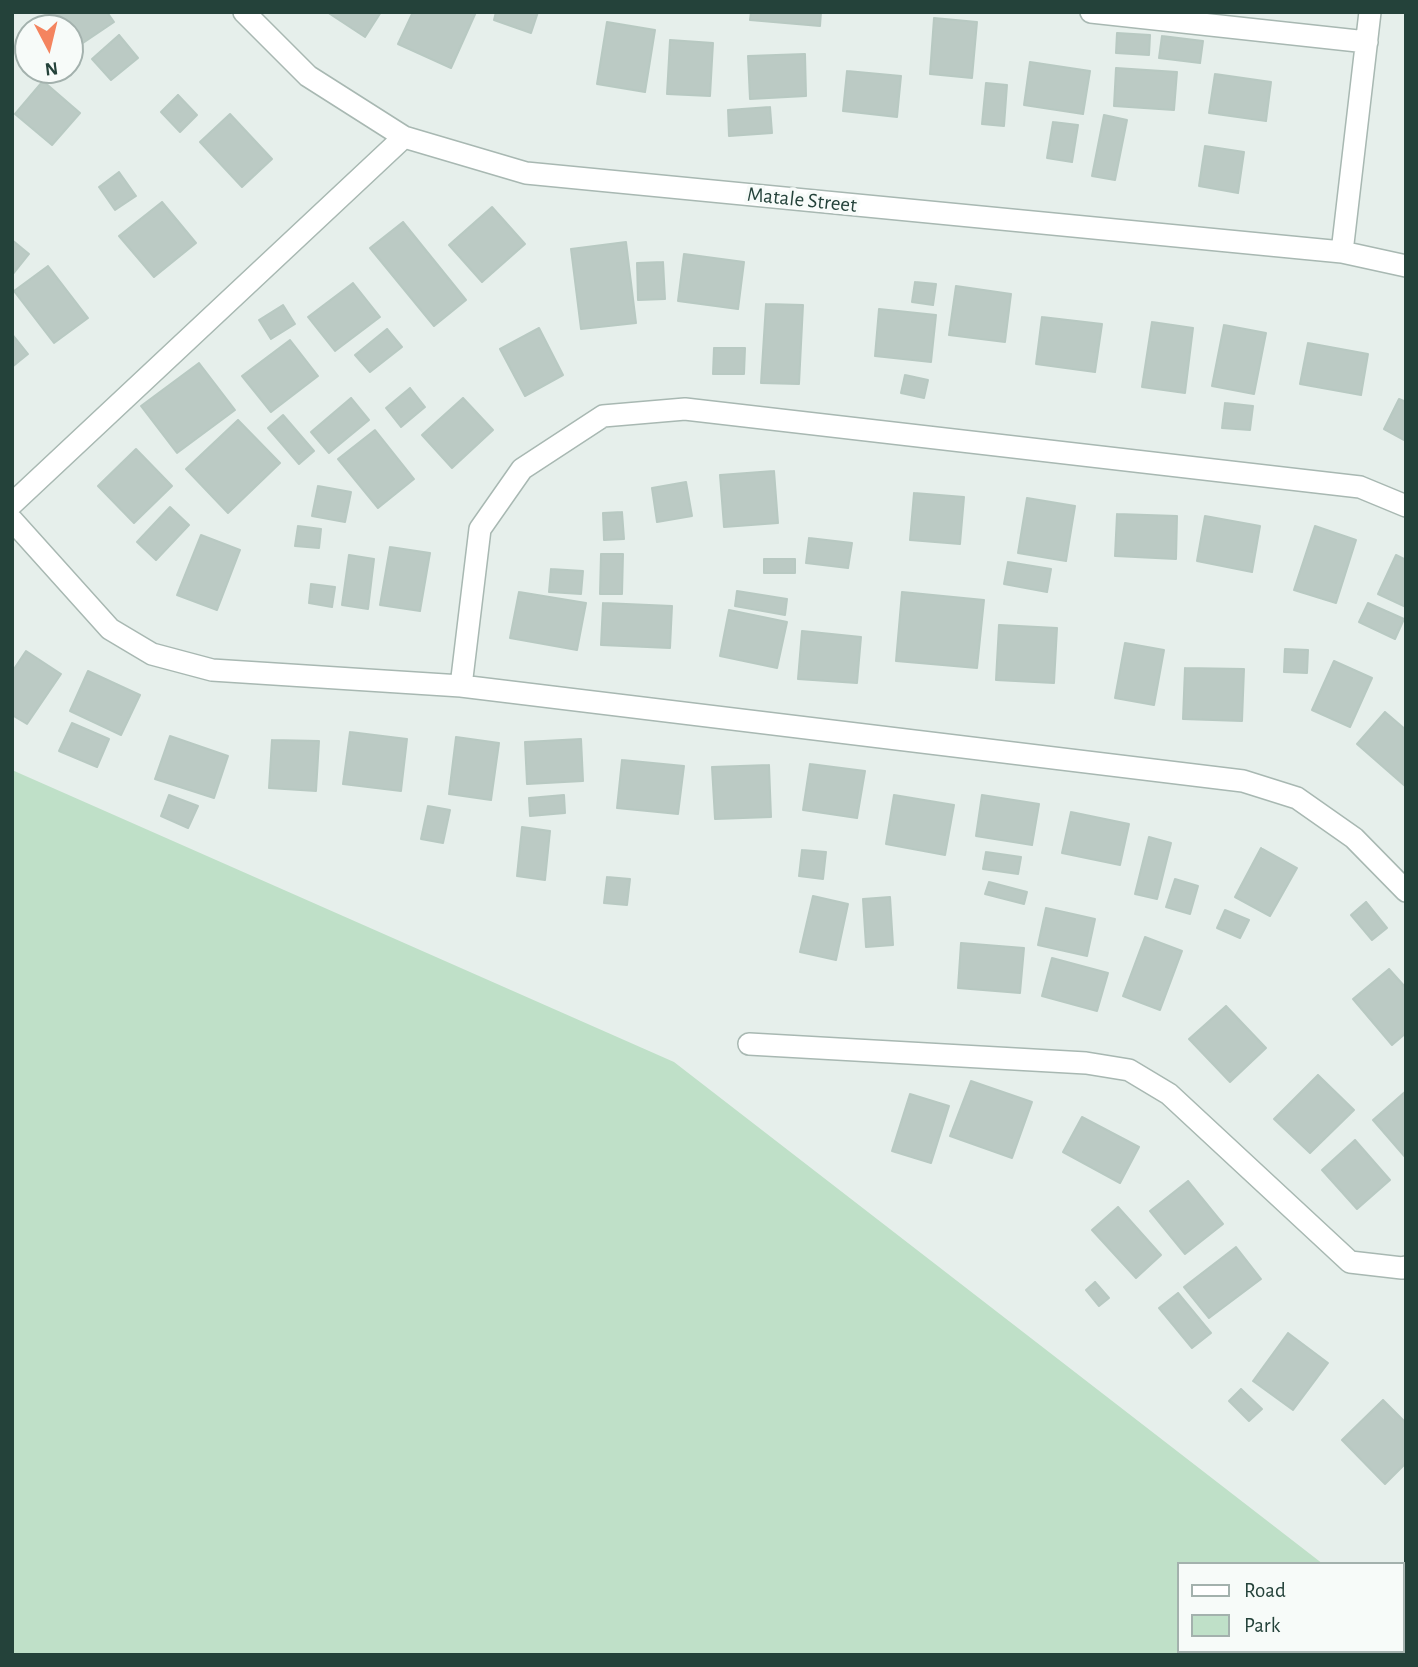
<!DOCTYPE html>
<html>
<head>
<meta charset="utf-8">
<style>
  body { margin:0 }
  #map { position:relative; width:1418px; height:1667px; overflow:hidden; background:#e6efeb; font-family:"Alegreya Sans",sans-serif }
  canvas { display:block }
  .frame { position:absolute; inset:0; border:14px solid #24423a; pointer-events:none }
  .legend { position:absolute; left:1177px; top:1562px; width:228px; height:91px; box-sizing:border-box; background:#f7fbf9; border:2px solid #a3b1ad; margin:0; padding:9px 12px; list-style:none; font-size:21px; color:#24423a }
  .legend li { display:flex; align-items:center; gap:14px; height:35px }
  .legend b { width:35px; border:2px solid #a3b1ad }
  .north { position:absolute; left:14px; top:14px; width:70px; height:70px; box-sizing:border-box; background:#f7fbf9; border:2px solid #a3b1ad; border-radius:50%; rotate:173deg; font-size:19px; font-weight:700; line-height:28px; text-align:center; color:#24423a }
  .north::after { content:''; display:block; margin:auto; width:24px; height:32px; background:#f4845f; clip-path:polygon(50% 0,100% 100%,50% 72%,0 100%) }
</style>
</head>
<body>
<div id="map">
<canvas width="1418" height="1667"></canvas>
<div class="frame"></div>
<ul class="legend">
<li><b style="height:9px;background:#fff"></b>Road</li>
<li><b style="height:19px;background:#bfe0c8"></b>Park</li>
</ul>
<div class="north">N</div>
</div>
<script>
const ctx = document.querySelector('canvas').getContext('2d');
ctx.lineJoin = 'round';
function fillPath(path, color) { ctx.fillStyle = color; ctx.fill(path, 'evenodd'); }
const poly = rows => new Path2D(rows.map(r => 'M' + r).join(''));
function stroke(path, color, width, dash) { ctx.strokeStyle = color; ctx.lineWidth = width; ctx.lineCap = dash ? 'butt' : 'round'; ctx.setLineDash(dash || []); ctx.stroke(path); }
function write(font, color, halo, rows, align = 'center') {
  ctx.font = font + ' "Alegreya Sans",sans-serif'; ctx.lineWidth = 7; ctx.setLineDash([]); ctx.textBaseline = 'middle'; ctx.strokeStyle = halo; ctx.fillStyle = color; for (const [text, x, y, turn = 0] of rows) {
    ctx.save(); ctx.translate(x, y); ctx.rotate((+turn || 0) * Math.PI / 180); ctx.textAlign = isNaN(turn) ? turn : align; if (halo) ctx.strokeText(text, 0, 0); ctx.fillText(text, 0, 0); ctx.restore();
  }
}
fillPath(poly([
  [12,770,674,1062,1323,1564,1178,1564,1178,1651,1402,1651,1402,1625,1406,1628,1406,1655,12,1655]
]), '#bfe0c8');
const building = poly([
  [48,12,107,12,114,22,74,49,70,44,70,28,59,28,48,12],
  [327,12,381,12,365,37,327,12],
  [413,12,476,12,451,68,398,44,413,12],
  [496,12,538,12,531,33,494,20,496,12],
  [751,12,821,12,820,26,750,20,751,12],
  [934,18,977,22,972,78,930,74,934,18],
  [607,22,655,30,645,92,597,84,607,22],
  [1117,33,1150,35,1149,55,1116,53,1117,33],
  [119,35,138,58,111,80,92,59,119,35],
  [1162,36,1203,41,1200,63,1159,58,1162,36],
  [670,40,713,43,710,96,667,94,670,40],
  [805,54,806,96,750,99,748,56,805,54],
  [1030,62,1090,71,1083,114,1024,105,1030,62],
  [1116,68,1177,72,1174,110,1114,106,1116,68],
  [847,71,901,76,897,117,843,111,847,71],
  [1215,74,1271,82,1266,121,1209,113,1215,74],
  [43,81,80,113,52,145,15,114,43,81],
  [986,83,1007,85,1004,126,982,124,986,83],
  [178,95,197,115,180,132,161,112,178,95],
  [770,107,772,133,729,136,728,110,770,107],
  [230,114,272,159,242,187,200,142,230,114],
  [1104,115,1127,120,1115,180,1092,176,1104,115],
  [1053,122,1078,125,1072,162,1047,158,1053,122],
  [1205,146,1244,152,1238,193,1199,186,1205,146],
  [119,172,136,196,115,210,99,187,119,172],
  [162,202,196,243,154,277,119,236,162,202],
  [492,207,525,244,482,282,449,245,492,207],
  [403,222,466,300,434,326,370,248,403,222],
  [12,240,29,254,13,274,12,273,12,240],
  [626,242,636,323,581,329,571,249,626,242],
  [684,254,744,262,738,309,678,301,684,254],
  [663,262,665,299,638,300,637,263,663,262],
  [48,266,88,318,54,343,14,291,48,266],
  [915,282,936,284,933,305,912,302,915,282],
  [353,283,380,317,335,351,308,317,353,283],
  [956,286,1011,294,1005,342,949,335,956,286],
  [766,304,803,305,799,384,761,383,766,304],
  [283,305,295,324,271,339,259,320,283,305],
  [879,309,936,315,931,362,875,356,879,309],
  [1042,317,1102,324,1095,372,1036,364,1042,317],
  [1152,322,1193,328,1185,393,1142,387,1152,322],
  [1224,325,1266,333,1254,394,1212,386,1224,325],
  [539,328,563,375,525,396,500,349,539,328],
  [387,329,402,347,370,372,355,355,387,329],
  [12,334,28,354,12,367,12,334],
  [290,340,318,376,271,412,242,376,290,340],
  [1308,343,1368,354,1361,395,1300,384,1308,343],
  [714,348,745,348,744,374,713,374,714,348],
  [199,363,235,410,177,453,141,406,199,363],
  [905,375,928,380,924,398,901,393,905,375],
  [410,388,425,407,401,427,386,408,410,388],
  [351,398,369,420,329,453,311,432,351,398],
  [463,398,493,430,452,468,422,435,463,398],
  [1399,399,1406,402,1406,441,1384,429,1399,399],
  [1225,403,1253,406,1250,430,1222,428,1225,403],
  [283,415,314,451,299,464,268,428,283,415],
  [238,420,280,463,228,513,186,469,238,420],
  [375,430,414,479,378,508,338,459,375,430],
  [136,449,172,486,134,523,98,486,136,449],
  [774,471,778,523,724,527,720,475,774,471],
  [686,482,692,516,657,522,652,488,686,482],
  [318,486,351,492,345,522,312,516,318,486],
  [914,493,964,497,960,544,910,540,914,493],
  [1027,498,1075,506,1066,561,1018,553,1027,498],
  [170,507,189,525,156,560,137,542,170,507],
  [622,512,624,539,604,540,603,513,622,512],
  [1117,514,1177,516,1176,559,1115,556,1117,514],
  [1205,516,1260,526,1252,572,1197,561,1205,516],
  [298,526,321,529,319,548,295,546,298,526],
  [1315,526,1356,540,1336,603,1294,590,1315,526],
  [201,535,240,550,217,610,177,595,201,535],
  [809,538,852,543,848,568,806,563,809,538],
  [390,547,430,553,420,611,380,605,390,547],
  [601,554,623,554,622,594,600,594,601,554],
  [349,555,374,559,368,609,342,605,349,555],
  [1396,555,1406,560,1406,607,1378,594,1396,555],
  [764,559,795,559,795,573,764,573,764,559],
  [1008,562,1051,569,1047,592,1004,584,1008,562],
  [551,569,583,571,581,594,549,592,551,569],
  [311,584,335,587,332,607,309,603,311,584],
  [737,591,787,599,785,615,735,606,737,591],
  [519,592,586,603,577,650,510,638,519,592],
  [902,592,984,600,977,668,896,661,902,592],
  [603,603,672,606,670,648,601,645,603,603],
  [1368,603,1404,619,1395,639,1359,622,1368,603],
  [729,610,787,622,777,668,720,656,729,610],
  [999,625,1057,628,1054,683,996,680,999,625],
  [802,631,861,637,857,683,798,679,802,631],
  [1125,643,1164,650,1154,705,1115,698,1125,643],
  [1285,649,1308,650,1307,673,1284,672,1285,649],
  [26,651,61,674,27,724,12,715,12,672,26,651],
  [1334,661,1372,678,1350,727,1312,710,1334,661],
  [1185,668,1244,669,1242,721,1183,719,1185,668],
  [88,671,140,695,121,735,70,711,88,671],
  [1385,712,1406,730,1405,786,1357,744,1385,712],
  [72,723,109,739,97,767,59,751,72,723],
  [350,732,407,739,401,791,343,784,350,732],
  [170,736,228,756,214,798,155,779,170,736],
  [456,737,499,743,491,800,449,794,456,737],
  [581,739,583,781,527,784,525,742,581,739],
  [272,740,319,741,316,791,269,788,272,740],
  [622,760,684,766,678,814,617,808,622,760],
  [810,764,865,771,857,818,803,810,810,764],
  [769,765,771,817,715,819,712,767,769,765],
  [169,795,198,806,188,828,161,816,169,795],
  [564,795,565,813,530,816,529,798,564,795],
  [894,795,954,805,945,855,886,844,894,795],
  [982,795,1039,804,1032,845,976,836,982,795],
  [428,806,450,810,443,843,421,839,428,806],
  [1071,812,1129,824,1120,865,1062,853,1071,812],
  [522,827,550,831,545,880,517,876,522,827],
  [1149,837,1171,843,1157,899,1135,894,1149,837],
  [1261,848,1297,868,1270,916,1235,897,1261,848],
  [802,850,826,852,823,879,799,876,802,850],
  [986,852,1021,857,1018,874,983,869,986,852],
  [607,877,630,879,627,905,604,903,607,877],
  [1175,879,1198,886,1190,914,1166,907,1175,879],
  [989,882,1027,892,1024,904,985,894,989,882],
  [813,896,848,904,836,960,800,952,813,896],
  [890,897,893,945,866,947,863,899,890,897],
  [1366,902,1387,928,1372,940,1351,915,1366,902],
  [1046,908,1095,919,1087,956,1038,945,1046,908],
  [1225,910,1249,920,1240,938,1217,928,1225,910],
  [1145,937,1182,951,1160,1010,1123,996,1145,937],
  [961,943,1024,948,1020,993,958,988,961,943],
  [1052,958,1108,973,1097,1011,1042,996,1052,958],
  [1389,969,1406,988,1406,1033,1392,1045,1353,999,1389,969],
  [1226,1006,1266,1048,1230,1082,1189,1039,1226,1006],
  [1318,1075,1354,1110,1310,1153,1274,1119,1318,1075],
  [971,1081,1032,1102,1012,1158,950,1136,971,1081],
  [1406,1091,1406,1158,1373,1120,1406,1091],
  [910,1094,949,1106,931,1163,892,1151,910,1094],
  [1082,1117,1139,1147,1120,1183,1063,1152,1082,1117],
  [1355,1140,1390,1180,1357,1209,1322,1170,1355,1140],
  [1188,1181,1223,1224,1185,1254,1150,1211,1188,1181],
  [1118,1207,1161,1255,1136,1278,1092,1230,1118,1207],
  [1236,1247,1261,1279,1209,1318,1184,1287,1236,1247],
  [1095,1282,1109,1298,1099,1306,1086,1290,1095,1282],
  [1178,1293,1211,1333,1192,1348,1159,1308,1178,1293],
  [1288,1333,1328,1363,1293,1410,1253,1381,1288,1333],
  [1241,1389,1262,1409,1249,1421,1229,1401,1241,1389],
  [1383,1400,1406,1423,1406,1463,1385,1484,1342,1440,1383,1400]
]);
fillPath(building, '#bbcac4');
stroke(building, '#b8c9c2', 2);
const minor = poly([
  [244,12,308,76,404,137,526,173,1342,252,1406,266],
  [1091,12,1367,42],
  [1342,252,1370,12],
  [12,504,404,137],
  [12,520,110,629,152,654,212,670,461,686,1243,781,1297,798,1354,838,1406,891],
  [461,686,480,529,522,469,603,416,685,409,1360,487,1406,506],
  [749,1044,1086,1063,1129,1070,1169,1094,1350,1262,1402,1268,1406,1267]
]);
stroke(minor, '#a8b8b2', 24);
stroke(minor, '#fff', 21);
write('21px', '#24423a', '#f7fbf9', [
  ["Matale Street",802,200,6]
]);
</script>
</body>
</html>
